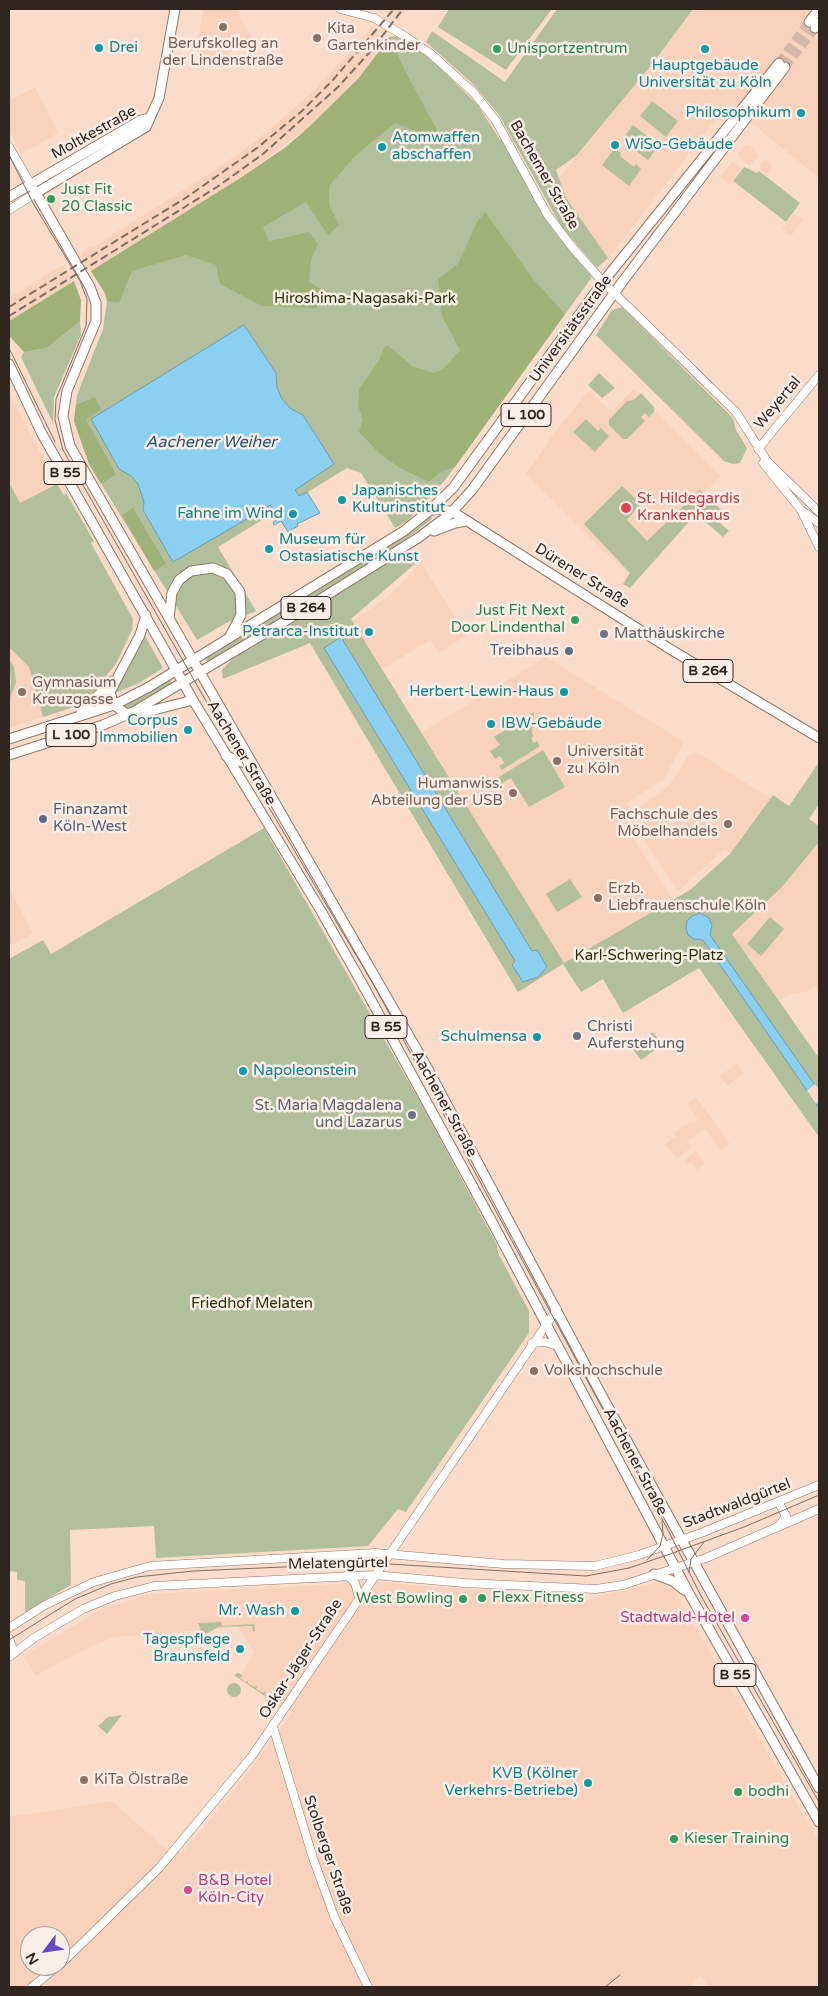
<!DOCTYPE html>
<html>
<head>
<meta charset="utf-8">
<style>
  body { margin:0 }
  #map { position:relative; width:828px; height:1996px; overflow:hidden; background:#fbdccb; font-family:"Varela Round",sans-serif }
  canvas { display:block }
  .frame { position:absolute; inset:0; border:10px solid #31261f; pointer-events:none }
  .north { position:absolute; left:20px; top:1926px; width:50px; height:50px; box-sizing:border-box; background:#faeee7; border:1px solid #aa9e97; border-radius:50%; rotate:239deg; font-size:14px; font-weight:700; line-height:20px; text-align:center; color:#31261f }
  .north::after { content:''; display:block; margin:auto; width:18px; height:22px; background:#6846bf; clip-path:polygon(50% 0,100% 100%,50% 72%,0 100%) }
</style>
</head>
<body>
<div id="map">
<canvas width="828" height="1996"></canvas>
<div class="frame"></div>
<div class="north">N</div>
</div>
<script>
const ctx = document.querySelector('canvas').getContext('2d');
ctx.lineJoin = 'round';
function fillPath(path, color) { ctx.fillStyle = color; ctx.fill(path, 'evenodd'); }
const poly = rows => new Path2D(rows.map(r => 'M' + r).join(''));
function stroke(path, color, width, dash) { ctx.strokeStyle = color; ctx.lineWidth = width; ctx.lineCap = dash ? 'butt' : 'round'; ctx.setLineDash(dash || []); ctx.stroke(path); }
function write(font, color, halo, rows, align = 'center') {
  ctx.font = font + ' "Varela Round",sans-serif'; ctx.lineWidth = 5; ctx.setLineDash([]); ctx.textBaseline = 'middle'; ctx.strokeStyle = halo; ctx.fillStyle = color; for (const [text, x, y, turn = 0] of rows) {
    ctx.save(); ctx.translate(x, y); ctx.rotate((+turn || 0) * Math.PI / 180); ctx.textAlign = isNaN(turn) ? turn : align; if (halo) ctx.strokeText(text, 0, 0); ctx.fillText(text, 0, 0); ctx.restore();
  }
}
fillPath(poly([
  [204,9,240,9,239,15,253,39,208,65,196,48],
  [385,9,406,9,398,21,384,11],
  [693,9,819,9,819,178,728,104,604,264,558,195,556,182,653,63],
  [371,28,384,39,390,37,358,79,308,128,242,177,91,271,81,255,84,250,91,246,93,247,218,168,252,144,313,92],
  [35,87,58,133,21,154,9,130,9,101],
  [745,145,749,145,759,155,750,166,740,158,738,154],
  '760 167a6 6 0 1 1 12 0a6 6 0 1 1-12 0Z',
  [732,162,741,168,729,184,720,177],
  [794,214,803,220,791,236,782,229],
  [64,265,72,279,69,284,9,321,9,298,42,278,42,276],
  [633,389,721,476,628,574,526,474,558,428,589,391,612,412],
  [9,394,57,484,20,504,9,482],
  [421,563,467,635,439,653,430,640,383,669,353,621,389,596],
  [9,647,29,667,43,717,9,728],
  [546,657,684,742,664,779,627,803,632,813,669,786,688,756,695,751,770,798,730,854,725,849,678,891,638,831,637,825,629,831,673,900,563,964,422,732],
  [819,842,819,984,807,992,793,993,779,1000,732,934,782,887],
  [9,887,33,934,9,946],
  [737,1063,744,1073,727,1086,720,1076],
  [696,1097,730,1144,721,1151,705,1129,688,1141,692,1147,677,1158,665,1144,676,1136,674,1133,692,1121,694,1123,698,1120,687,1104],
  [696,1151,705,1164,697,1170,691,1162,687,1165,684,1161],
  [376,1582,527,1594,566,1605,656,1583,672,1587,819,1842,819,1987,708,1987,700,1974,689,1987,9,1987,9,1817,112,1801,163,1847,182,1853,225,1803,293,1712,275,1704,239,1678,254,1652,238,1627,114,1637,77,1653,36,1676,24,1656,100,1610,150,1594],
  [30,1936,60,1936,60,1966,30,1966]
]), '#f8d2bc');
fillPath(poly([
  [449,9,552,9,506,70,438,27],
  [557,9,693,9,653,63,577,155,556,170,566,198,608,258,597,268,561,226,499,115,474,85,426,42,432,31,505,82],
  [396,36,414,46,436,64,477,104,500,140,502,139,552,229,592,277,446,479,408,521,395,528,361,473,347,468,218,547,256,611,226,623,197,640,89,464,74,421,77,395,103,329,107,301,105,293,91,271,242,177,286,147,308,128,358,79,390,37],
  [652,101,678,121,666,137,640,116],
  [633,125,659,145,648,160,622,140],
  [615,148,621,153,620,156,634,167,636,164,641,169,629,186,602,165],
  [744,167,757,173,759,171,800,203,786,222,733,181],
  [622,307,733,418,736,430,747,448,740,463,733,464,724,461,596,335,612,310],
  [80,321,81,335,54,397,53,423,21,357,24,352,47,348],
  [599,373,615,388,602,398,588,385],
  [641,393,654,407,654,412,649,417,645,413,641,417,645,421,627,439,623,439,609,425,609,420,627,401,634,400],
  [586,419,598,431,601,428,609,436,595,452,573,432],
  [9,482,20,503,57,484,64,495,66,493,94,541,91,543,133,619,132,630,117,662,91,696,77,706,43,717,29,667,9,647],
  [622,486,641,504,627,520,647,541,700,490,726,514,719,522,729,531,723,537,696,514,630,588,623,584,630,573,584,524],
  [431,516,432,519,414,533,377,560,208,663,205,657,318,590],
  [404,552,416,554,417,562,351,619,564,963,690,890,730,854,773,795,789,806,819,762,819,804,809,819,819,826,819,842,782,887,732,934,819,1058,819,1137,699,968,623,1013,603,979,581,992,563,964,518,992,310,643,223,679,222,670,235,656,252,648,256,644],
  [144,634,163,668,139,683,113,694],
  [9,659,14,667,16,682,9,701,11,681],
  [170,680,172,684,140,703,127,709,120,706],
  [534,712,532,733,534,736,531,738,534,743,537,741,540,746,502,770,499,766,504,763,500,756,495,759,490,751,500,745,494,737],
  [543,750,565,787,529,807,511,778,497,786,494,780],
  [264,828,423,1107,497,1245,498,1253,529,1311,529,1333,406,1512,398,1509,368,1546,156,1558,154,1526,70,1530,71,1585,25,1612,25,1581,17,1580,17,1572,9,1571,9,959,43,940,51,954],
  [570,879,582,897,557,912,546,894],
  [770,917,784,929,761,956,747,944],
  [653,1032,662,1045,641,1060,632,1048],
  [221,1622,222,1626,254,1624,255,1631,253,1632,252,1626,218,1627,203,1636,198,1623],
  [238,1673,242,1675,240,1678,245,1682,249,1680,247,1683,254,1687,258,1686,256,1689,263,1693,267,1691,265,1694,268,1697,273,1691,269,1698,273,1700,278,1694,275,1703,234,1675],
  '227 1690a7 7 0 1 1 14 0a7 7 0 1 1-14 0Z',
  [122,1715,107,1734,98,1726,108,1717]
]), '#b2bf9c');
fillPath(poly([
  [390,37,404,69,437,130,433,138,395,123,355,156,329,186,329,205,339,225,328,235,306,202,263,227,269,241,309,232,318,244,311,260,309,282,321,289,317,308,262,306,220,284,216,265,186,255,132,271,119,303,107,301,105,293,91,271,242,177,286,147,308,128,358,79],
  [485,212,534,280,565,314,455,467,440,472,429,482,400,468,380,454,359,432,363,419,358,406,359,389,379,360,385,346,389,346,412,366,433,373,442,370,460,350,442,316,438,279,458,264,477,222],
  [74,281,81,300,80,321,47,348,24,352,9,336,9,321],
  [95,397,101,409,86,420,116,474,101,484,89,464,74,421,76,405],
  [133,508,166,564,154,571,122,515]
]), '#9eb278');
const water = poly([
  [244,325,276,373,277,388,282,399,291,409,303,415,334,464,295,490,299,496,307,492,320,513,297,524,298,526,288,532,281,521,274,525,273,522,279,519,270,505,254,517,252,516,173,562,143,510,144,502,138,484,131,476,119,469,91,419,244,325],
  [341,637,532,951,537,950,547,967,538,977,523,982,512,965,515,961,324,648,341,637],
  [700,913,709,918,712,925,710,935,819,1091,819,1108,703,940,694,939,688,935,686,928,687,921,692,916,700,913]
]);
fillPath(water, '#8cd0f1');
stroke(water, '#719db2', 1);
fillPath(poly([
  [815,1084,819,1090,819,1101,816,1104,807,1091]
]), '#fbdccb');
stroke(poly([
  [779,63,809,22],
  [785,67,815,28]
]), '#d3b8a9', 9, [9, 4.5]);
const secondary = poly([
  [340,9,374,18,406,37,431,54,474,93,496,121,547,214,572,247,603,282,736,412,767,461,819,512],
  [9,147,36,193,9,210],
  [758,449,819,375],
  [763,463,801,510,819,523],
  [802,512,819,547],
  [532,1343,545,1342,558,1346],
  [779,1526,786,1516,779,1503],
  [347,1575,355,1583,359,1597],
  [9,1628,45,1605,94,1582,150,1566,375,1553,504,1564,595,1566,639,1555,701,1533,819,1485],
  [9,1638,14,1652],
  [9,1657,34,1638,83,1609,115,1596,154,1586,374,1575,464,1583,596,1589,623,1585,706,1558,819,1509],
  [273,1727,313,1858,334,1916,368,1987],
  [60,1965,160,1867,252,1756,557,1309],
  [32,1987,58,1966]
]);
const primary = poly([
  [175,9,159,98,146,127,36,193,90,287,96,303,96,321,67,391,63,416,70,446,428,1069,601,1394,819,1788],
  [809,22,819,9],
  [815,28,819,23],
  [9,197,141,120,150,118],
  [9,364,42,434,193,700,321,911,364,987,491,1220,691,1597,819,1822],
  [429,511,437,509,453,512,670,649,819,738],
  [434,531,455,523,466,521],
  [169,618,172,593,179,580,191,571,213,568,227,574,240,592,241,615,230,636],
  [135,712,146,712,193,700],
  [81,713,112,681],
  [128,715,114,705,110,692,140,635,146,615],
  [9,739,114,705,149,687,404,531,429,511,453,488,603,282,779,63],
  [9,755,103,725,133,712,287,620,418,538,449,515,472,490,623,281,785,67],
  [226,756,255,767],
  [654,1574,673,1581,684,1590]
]);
stroke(secondary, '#927767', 9);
stroke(primary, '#927767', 11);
stroke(secondary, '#fff', 8);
stroke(primary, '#fff', 9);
stroke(poly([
  [9,155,33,203,80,281,87,299,86,326,56,399,55,420,63,450,202,694,376,989,668,1530,700,1594,819,1802],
  [9,348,55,442],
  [647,1560,660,1546,663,1534,662,1521],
  [689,1572,691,1559,704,1542],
  [9,1640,75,1599,111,1584,137,1577,193,1571,373,1563,586,1576,629,1568,670,1554,744,1527,819,1495],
  [605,1987,620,1975]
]), '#806d62', 1);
stroke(poly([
  [9,307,187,197,257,148,302,111,332,81,394,9],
  [9,316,217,187,263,154,338,87,369,53,403,9]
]), '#806d62', 2, [8, 4]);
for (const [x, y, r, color] of [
  [223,27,5,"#8d6e63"],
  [317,38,5,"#8d6e63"],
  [99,48,5,"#0f9aa8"],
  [497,49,5,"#2e9e5b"],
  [705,49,5,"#0f9aa8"],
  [801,113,5,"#0f9aa8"],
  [615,145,5,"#0f9aa8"],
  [382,147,5,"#0f9aa8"],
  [51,199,5,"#2e9e5b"],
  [342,500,5,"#0f9aa8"],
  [626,508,6,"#e0444e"],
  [293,514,5,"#0f9aa8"],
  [269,549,5,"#0f9aa8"],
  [575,620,5,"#2e9e5b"],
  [369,632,5,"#0f9aa8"],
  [604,634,5,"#6b7280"],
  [569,651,5,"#5c6f8a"],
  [22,692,5,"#8d6e63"],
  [564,692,5,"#0f9aa8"],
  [491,724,5,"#0f9aa8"],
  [188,730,5,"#0f9aa8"],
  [557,761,5,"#8d6e63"],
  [513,793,5,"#8d6e63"],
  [43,819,5,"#5c6f8a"],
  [728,824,5,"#8d6e63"],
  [598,898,5,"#8d6e63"],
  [577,1036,5,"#6b7280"],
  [537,1037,5,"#0f9aa8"],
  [243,1071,5,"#0f9aa8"],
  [412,1115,5,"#6b7280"],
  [534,1371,5,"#8d6e63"],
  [482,1598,5,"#2e9e5b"],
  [463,1599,5,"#2e9e5b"],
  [295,1611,5,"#0f9aa8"],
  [745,1618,5,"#d1479c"],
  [240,1649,5,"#0f9aa8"],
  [84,1780,5,"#8d6e63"],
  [588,1783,5,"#0f9aa8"],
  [738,1792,5,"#2e9e5b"],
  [674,1839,5,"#2e9e5b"],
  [188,1890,5,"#d1479c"]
]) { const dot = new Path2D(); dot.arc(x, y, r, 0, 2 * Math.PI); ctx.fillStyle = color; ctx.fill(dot); stroke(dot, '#faeee7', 2); }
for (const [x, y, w] of [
  [526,415,50],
  [65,473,42],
  [306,608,50],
  [708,671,50],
  [71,735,50],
  [386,1027,42],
  [735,1675,42]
]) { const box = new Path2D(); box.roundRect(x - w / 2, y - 11.5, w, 23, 4); ctx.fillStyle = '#faeee7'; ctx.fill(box); stroke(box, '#31261f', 1); }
write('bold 14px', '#31261f', null, [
  ["L 100",526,415],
  ["B 55",65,473],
  ["B 264",306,608],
  ["B 264",708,671],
  ["L 100",71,735],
  ["B 55",386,1027],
  ["B 55",735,1675]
]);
write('15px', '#785e54', '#faeee7', [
  ["Kita",327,29],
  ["Gartenkinder",327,46],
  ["Berufskolleg an",223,44,"center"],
  ["der Lindenstraße",223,61,"center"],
  ["Gymnasium",32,683],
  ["Kreuzgasse",32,700],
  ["Universität",567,752],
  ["zu Köln",567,769],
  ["Humanwiss.",503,784,"right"],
  ["Abteilung der USB",503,801,"right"],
  ["Fachschule des",718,815,"right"],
  ["Möbelhandels",718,832,"right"],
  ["Erzb.",608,889],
  ["Liebfrauenschule Köln",608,906],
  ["Volkshochschule",544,1371],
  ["KiTa Ölstraße",94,1780]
], 'left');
write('15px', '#0d838f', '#faeee7', [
  ["Drei",109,48,"left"],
  ["Hauptgebäude",705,66,"center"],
  ["Universität zu Köln",705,83,"center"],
  ["Philosophikum",791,113],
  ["Atomwaffen",392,138,"left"],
  ["abschaffen",392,155,"left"],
  ["WiSo-Gebäude",625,145,"left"],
  ["Japanisches",352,491,"left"],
  ["Kulturinstitut",352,508,"left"],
  ["Fahne im Wind",283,514],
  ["Museum für",279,540,"left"],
  ["Ostasiatische Kunst",279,557,"left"],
  ["Petrarca-Institut",359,632],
  ["Herbert-Lewin-Haus",554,692],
  ["Corpus",178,721],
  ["Immobilien",178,738],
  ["IBW-Gebäude",501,724,"left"],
  ["Schulmensa",527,1037],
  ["Napoleonstein",253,1071,"left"],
  ["Mr. Wash",285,1611],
  ["Tagespflege",230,1640],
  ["Braunsfeld",230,1657],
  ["KVB (Kölner",578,1774],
  ["Verkehrs-Betriebe)",578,1791]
], 'right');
write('15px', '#27864d', '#faeee7', [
  ["Unisportzentrum",507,49],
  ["Just Fit",61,190],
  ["20 Classic",61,207],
  ["Just Fit Next",565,611,"right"],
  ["Door Lindenthal",565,628,"right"],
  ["Flexx Fitness",492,1598],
  ["West Bowling",453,1599,"right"],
  ["bodhi",748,1792],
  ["Kieser Training",684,1839]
], 'left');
write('15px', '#31261f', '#faeee7', [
  ["Moltkestraße",94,133,-29],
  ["Bachemer Straße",544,175,60],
  ["Universitätsstraße",571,329,-54],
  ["Weyertal",778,403,-50],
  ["Dürener Straße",582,576,32],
  ["Aachener Straße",241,753,59],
  ["Aachener Straße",444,1104,61],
  ["Aachener Straße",635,1462,62],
  ["Stadtwaldgürtel",737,1504,-21],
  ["Melatengürtel",338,1564,-1],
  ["Oskar-Jäger-Straße",301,1659,-57],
  ["Stolberger Straße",328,1855,71]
]);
write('15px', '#293508', '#faeee7', [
  ["Hiroshima-Nagasaki-Park",365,299],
  ["Karl-Schwering-Platz",649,956],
  ["Friedhof Melaten",252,1304]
]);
write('15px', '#be3a42', '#faeee7', [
  ["St. Hildegardis",637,499],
  ["Krankenhaus",637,516]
], 'left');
write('15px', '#5b616d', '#faeee7', [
  ["Matthäuskirche",614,634],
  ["Christi",587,1027],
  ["Auferstehung",587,1044],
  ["St. Maria Magdalena",402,1106,"right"],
  ["und Lazarus",402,1123,"right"]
], 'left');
write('15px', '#4e5e75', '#faeee7', [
  ["Treibhaus",559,651],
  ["Finanzamt",53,810,"left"],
  ["Köln-West",53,827,"left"]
], 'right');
write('15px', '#b23c85', '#faeee7', [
  ["Stadtwald-Hotel",735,1618],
  ["B&B Hotel",198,1881,"left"],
  ["Köln-City",198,1898,"left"]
], 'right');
write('italic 16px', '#245870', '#faeee7', [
  ["Aachener Weiher",211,443]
]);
</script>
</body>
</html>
